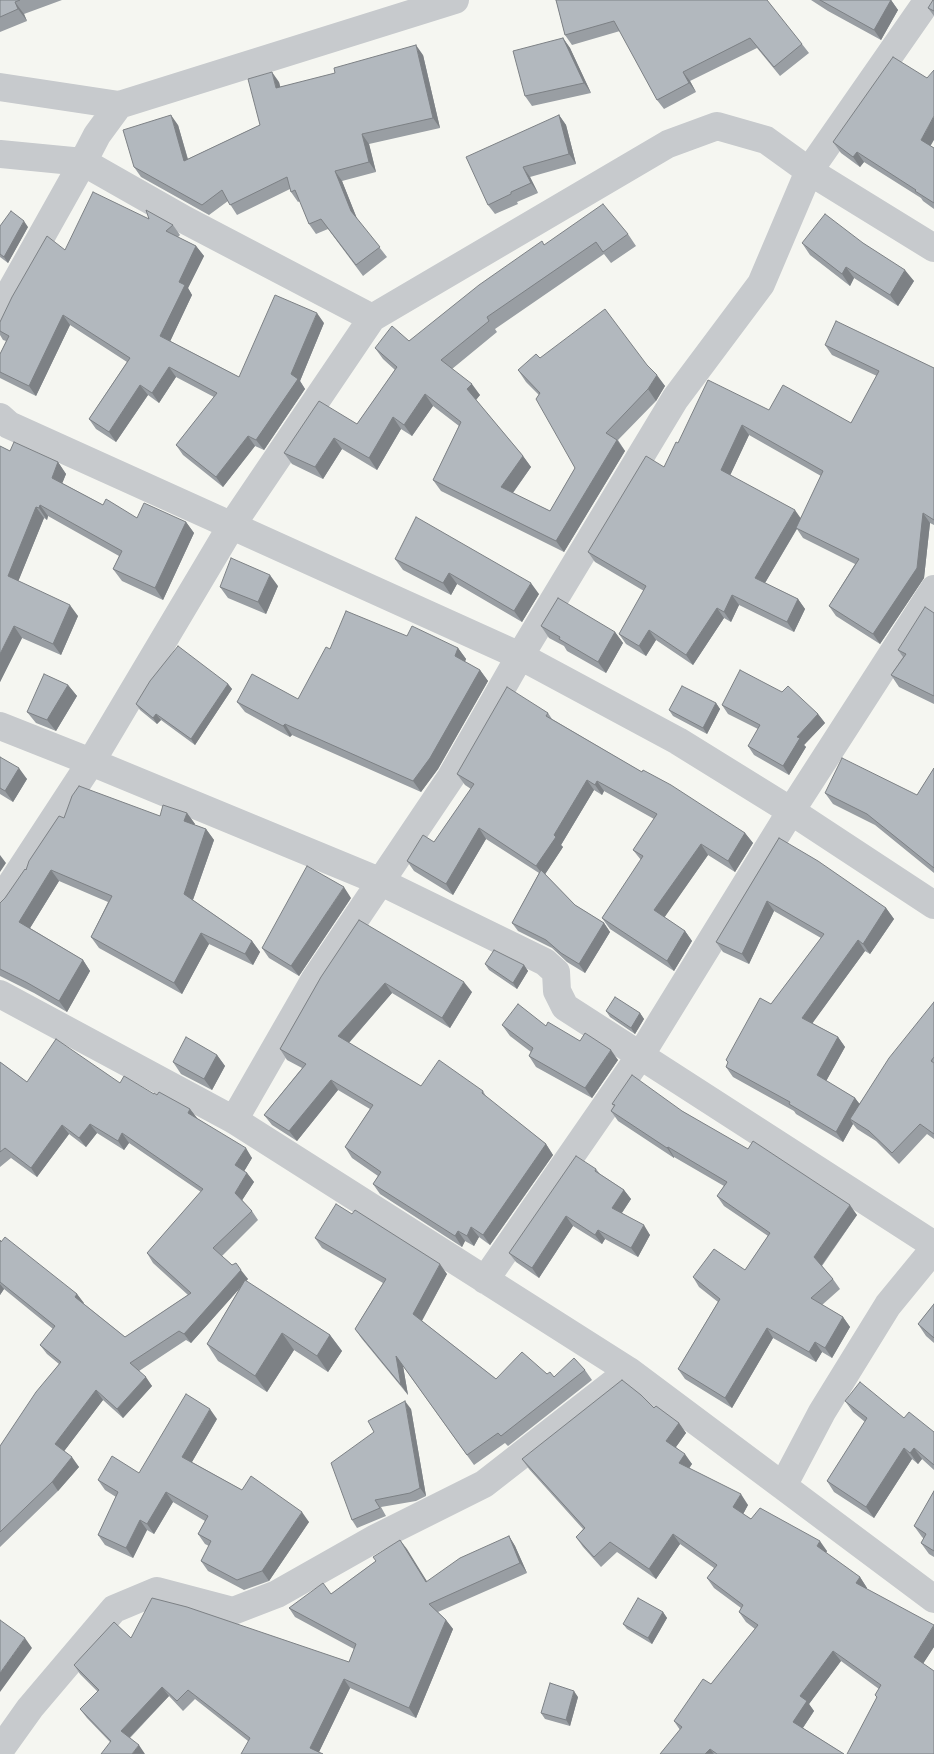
<!DOCTYPE html>
<html>
<head>
<meta charset="utf-8">
<style>
  body { margin:0 }
  canvas { display:block; background:#f5f6f1 }
</style>
</head>
<body>
<canvas width="934" height="1754"></canvas>
<script>
const ctx = document.querySelector('canvas').getContext('2d');
ctx.lineJoin = 'round';
const poly = rows => new Path2D(rows.map(r => 'M' + r).join(''));
function stroke(path, color, width, dash) { ctx.strokeStyle = color; ctx.lineWidth = width; ctx.lineCap = dash ? 'butt' : 'round'; ctx.setLineDash(dash || []); ctx.stroke(path); }
function fillPath(path, color) { ctx.fillStyle = color; ctx.fill(path, 'evenodd'); }
stroke(poly([
  [0,87,119,105],
  [0,154,83,162,0,310],
  [372,318,185,220,83,162,97,135,119,105,455,0],
  [0,417,9,425,520,656,678,741,791,811,934,905],
  [0,726,91,762,379,881,545,962,556,972,557,991,565,1007,934,1245],
  [0,901,91,762,232,525,372,318,668,144,717,126,766,140,809,171,934,248],
  [0,994,234,1120,629,1371,934,1599],
  [234,1120,315,979,451,777,520,656,675,399,761,284,809,171,928,0],
  [485,1280,640,1056,791,811,934,589],
  [783,1486,822,1412,888,1305,934,1249],
  [0,1750,30,1708,114,1609,157,1591,233,1611,277,1594,376,1538,484,1484,629,1371]
]), '#c7cacd', 28);
fillPath(poly([
  [0,0,62,0,24,14,27,21,0,32],
  [556,0,802,44,809,53,780,76,757,48,690,81,696,92,664,109,657,100,620,31,572,45,565,35],
  [811,0,891,0,898,10,881,40,828,11],
  [934,0,934,16,928,8],
  [563,38,570,48,591,93,532,106,525,96],
  [423,55,440,128,369,144,376,172,342,181,357,219,387,257,363,276,328,229,316,234,309,224,300,201,298,202,291,192,290,189,237,215,228,201,209,215,141,177,134,167,178,125,188,159,260,125,279,82,280,87],
  [559,115,566,125,576,164,530,177,538,193,517,202,518,204,495,214,488,205],
  [833,142,931,146,934,148,934,209,923,201,921,198,864,162,860,167,841,153],
  [149,219,173,225,180,235,178,237,196,246,204,256,188,288,192,295,170,341,239,377,324,323,300,381,305,389,264,450,255,446,223,487,183,455,176,445,214,397,176,377,159,403,148,395,116,442,96,429,89,419,127,362,70,325,36,396,0,378,0,354,6,341,3,340,0,335,0,322,65,250],
  [0,226,28,227,8,263,0,257],
  [628,234,636,246,611,263,604,254,495,329,497,332,452,369,480,395,476,400,523,456,531,467,513,493,550,511,575,468,539,395,526,382,518,370,540,358,647,365,665,386,656,401,618,440,625,451,564,552,441,491,433,480,459,426,433,406,412,436,401,429,377,470,342,449,323,479,292,464,284,453,357,424,395,370,383,359,375,348,409,341,544,245],
  [802,243,863,243,914,281,898,306,854,278,850,286,810,255],
  [825,345,934,368,934,525,930,523,924,578,880,644,836,616,829,606,855,564,803,538,797,529,765,583,798,599,805,609,794,632,739,605,731,622,724,618,693,665,656,640,646,656,626,644,619,634,644,591,595,562,588,552,664,467,678,443,769,410,851,423,877,376,832,355],
  [749,435,821,476,801,518,730,475],
  [0,446,10,451,58,462,66,474,62,483,103,505,137,518,186,522,194,533,163,600,122,581,113,569,119,556,48,516,47,520,44,518,18,581,78,616,61,655,22,638,0,682],
  [395,559,539,594,522,622,457,584,451,595,403,570],
  [278,586,266,614,228,598,220,587],
  [934,613,934,704,899,687,891,675,903,657,898,650],
  [541,626,615,632,623,643,606,673,567,651,564,646,549,638],
  [407,636,458,648,466,659,465,662,480,670,488,681,438,769,421,792,292,735,290,737,245,712,237,702,298,699,330,649],
  [228,684,232,689,195,745,161,720,157,724,140,710,136,704],
  [68,685,77,696,56,731,36,723,27,712],
  [716,703,720,709,707,734,673,716,669,710],
  [722,705,818,714,825,723,804,745,806,747,789,775,754,755,748,746,758,729,728,714],
  [548,713,552,719,745,833,753,843,735,872,708,855,664,917,685,931,692,941,674,971,610,929,602,918,641,860,633,850,654,819,604,791,602,795,594,790,561,845,563,847,545,874,575,905,604,923,610,932,585,973,567,962,552,948,518,931,512,923,539,873,486,839,453,895,414,871,407,861,434,842,471,789,465,785,457,774],
  [0,757,27,779,13,802,0,794],
  [934,768,934,873,875,825,833,804,825,793,917,795],
  [187,813,195,824,194,825,206,829,214,840,193,900,252,941,260,952,253,965,209,944,182,994,99,948,91,937,108,902,59,881,30,928,83,960,90,971,67,1012,34,993,0,976,0,903,5,898,64,818,160,816],
  [779,838,886,908,894,919,870,954,865,951,812,1023,838,1037,845,1047,826,1081,855,1098,859,1104,934,1002,934,1139,927,1134,899,1164,876,1141,857,1129,853,1124,843,1142,796,1114,794,1111,733,1077,726,1067,728,1063,726,1060,771,1004,821,938,774,911,749,964,723,952,716,942],
  [351,898,299,976,269,958,262,948],
  [485,964,524,965,528,971,517,989,489,970],
  [321,977,472,992,450,1028,392,993,349,1043,421,1086,483,1091,487,1098,546,1144,553,1155,490,1245,479,1237,474,1246,465,1241,462,1247,380,1194,373,1184,378,1176,352,1158,345,1147,370,1109,338,1090,297,1141,272,1125,264,1115,302,1068,287,1060,280,1049],
  [606,1011,640,1013,644,1019,635,1034,610,1017],
  [502,1025,580,1041,618,1060,592,1098,536,1067,529,1056,531,1052,510,1036],
  [217,1055,225,1066,212,1090,181,1074,173,1062],
  [0,1062,27,1082,120,1083,157,1095,190,1109,197,1118,252,1158,244,1171,247,1173,254,1182,242,1200,252,1211,258,1220,222,1256,248,1279,246,1281,330,1335,342,1351,328,1372,294,1350,267,1392,218,1361,207,1344,240,1288,191,1343,186,1340,139,1371,152,1386,123,1418,103,1400,64,1451,79,1467,58,1491,0,1547,0,1446,59,1364,47,1354,40,1345,53,1329,4,1289,0,1295,0,1240,77,1294,84,1304,125,1337,188,1295,153,1263,147,1253,201,1192,129,1143,124,1150,97,1133,86,1147,69,1134,37,1177,11,1158,0,1167],
  [612,1104,682,1111,857,1215,822,1266,833,1279,840,1289,822,1305,843,1317,850,1327,832,1358,822,1352,816,1362,773,1338,732,1408,685,1379,678,1369,718,1302,699,1287,693,1277,745,1270,768,1236,724,1206,717,1196,724,1186,674,1157,674,1158,618,1121,611,1111,614,1106],
  [596,1169,600,1174,624,1190,631,1199,622,1213,650,1235,638,1257,605,1239,602,1244,573,1226,539,1278,516,1262,509,1253],
  [315,1238,447,1274,422,1321,496,1379,547,1374,554,1377,585,1370,592,1380,508,1446,505,1443,474,1465,403,1366,408,1395,362,1339,355,1329,383,1283,322,1248],
  [934,1304,934,1343,926,1336,918,1324],
  [845,1401,904,1418,934,1432,934,1470,922,1459,918,1464,912,1459,874,1518,834,1492,827,1481,865,1422,853,1412],
  [654,1408,679,1423,686,1433,676,1447,692,1464,689,1468,748,1505,743,1514,751,1519,827,1551,826,1553,860,1577,867,1588,866,1589,934,1626,934,1647,923,1663,877,1698,875,1695,879,1689,841,1661,809,1704,814,1711,803,1728,844,1754,660,1754,680,1730,674,1721,711,1684,755,1629,746,1622,739,1612,741,1608,714,1588,707,1578,714,1568,680,1544,656,1579,617,1552,601,1567,583,1547,576,1537,583,1529,529,1469,522,1459],
  [411,1409,426,1496,416,1501,381,1507,386,1516,357,1528,352,1520],
  [217,1419,192,1462,242,1490,309,1522,269,1581,244,1590,208,1571,201,1561,209,1546,205,1544,198,1534,205,1521,173,1502,154,1534,147,1530,133,1558,105,1545,98,1535,116,1497,105,1490,98,1480,139,1473],
  [934,1491,934,1557,929,1554,921,1543,924,1539,922,1537,914,1526],
  [509,1536,515,1546,527,1573,438,1612,446,1620,453,1629,416,1718,350,1688,319,1752,248,1741,195,1699,183,1711,169,1696,130,1738,110,1742,87,1718,80,1709,98,1692,80,1674,74,1665,131,1638,349,1662,354,1649,295,1617,289,1608,331,1594,376,1561,400,1540,427,1582],
  [663,1612,667,1618,652,1644,627,1629,623,1624],
  [578,1697,570,1726,545,1719,541,1713]
]), '#999ea3');
fillPath(poly([
  [891,0,898,10,881,40,874,30],
  [15,2,24,14,27,21,18,9],
  [563,38,570,48,591,93,584,83],
  [416,45,423,55,440,128,433,118],
  [272,72,279,82,283,98,276,88],
  [683,72,690,81,696,92,689,83],
  [171,115,178,125,191,171,184,161],
  [559,115,566,125,576,164,569,154],
  [934,116,934,140,928,150,921,140],
  [362,134,369,144,376,172,369,162],
  [857,152,864,162,860,167,853,157],
  [523,167,530,177,538,193,531,183],
  [335,171,342,181,358,221,351,211],
  [24,221,28,227,8,263,4,257],
  [196,246,204,256,188,288,192,295,168,346,160,336,179,282],
  [846,267,854,278,850,286,842,274],
  [905,270,914,281,898,306,890,295],
  [317,313,324,323,300,381,305,389,264,450,256,440,291,374],
  [63,315,70,325,36,396,29,386],
  [169,367,176,377,159,403,152,393],
  [657,375,665,386,656,401,648,389],
  [472,384,480,395,475,401,467,389],
  [140,385,148,395,116,442,109,432],
  [425,394,433,406,412,436,404,425],
  [393,417,401,429,377,470,369,458],
  [742,425,749,435,728,480,721,470],
  [248,436,255,446,223,487,216,477],
  [334,438,342,449,323,479,315,467],
  [617,440,625,451,564,552,556,541],
  [523,456,531,467,509,498,501,487],
  [58,462,66,474,60,489,52,478],
  [40,505,48,516,47,520,39,508],
  [36,507,44,518,16,587,8,576],
  [795,510,802,520,762,588,755,578],
  [923,513,930,523,924,578,880,644,873,634],
  [186,522,194,533,163,600,155,588],
  [449,573,457,584,451,595,443,583],
  [270,575,278,586,266,614,258,602],
  [531,583,539,594,522,622,514,611],
  [732,595,739,605,731,622,724,612],
  [798,599,805,609,794,632,787,622],
  [70,605,78,616,61,655,53,644],
  [717,608,724,618,693,665,686,655],
  [14,626,22,638,0,682,0,654],
  [649,630,656,640,646,656,639,646],
  [615,632,623,643,606,673,598,662],
  [458,648,466,659,462,667,455,656],
  [480,670,488,681,438,769,421,792,413,781],
  [228,684,232,689,195,745,191,739],
  [68,685,77,696,56,731,47,720],
  [716,703,720,709,707,734,703,728],
  [156,714,161,720,157,724,153,718],
  [818,714,825,723,804,745,806,747,789,775,783,766,797,737],
  [285,724,292,735,290,737,283,726],
  [19,768,27,779,13,802,5,791],
  [587,780,594,790,561,845,563,847,544,876,536,866,554,835],
  [597,781,604,791,602,795,595,785],
  [187,813,195,824,192,832,184,821],
  [479,828,486,839,453,895,446,884],
  [206,829,214,840,191,905,184,894],
  [745,833,753,843,735,872,728,861],
  [701,844,708,855,662,921,654,910],
  [0,855,6,863,0,872],
  [51,870,59,881,27,933,19,922],
  [344,887,351,898,299,976,291,966],
  [767,901,774,911,749,964,742,954],
  [886,908,894,919,870,954,863,944],
  [604,923,610,932,585,973,579,964],
  [685,931,692,941,674,971,667,961],
  [201,933,209,944,182,994,174,983],
  [858,940,865,951,809,1028,802,1018],
  [252,941,260,952,253,965,245,954],
  [83,960,90,971,67,1012,59,1001],
  [524,965,528,971,517,989,513,983],
  [464,982,472,992,450,1028,442,1018],
  [385,983,392,993,345,1047,338,1036],
  [640,1013,644,1019,635,1034,631,1028],
  [838,1037,845,1047,824,1085,817,1075],
  [611,1050,618,1060,592,1098,585,1088],
  [217,1055,225,1066,212,1090,204,1079],
  [331,1080,338,1090,297,1141,289,1131],
  [855,1098,863,1108,850,1119,853,1124,843,1142,836,1132],
  [190,1109,197,1118,194,1122,188,1113],
  [90,1124,97,1133,86,1147,79,1138],
  [62,1125,69,1134,37,1177,31,1168],
  [122,1133,129,1143,124,1150,118,1141],
  [546,1144,553,1155,490,1245,483,1235],
  [668,1147,674,1157,674,1158,667,1148],
  [246,1148,252,1158,242,1175,235,1165],
  [247,1173,254,1182,241,1202,235,1193],
  [624,1190,631,1199,619,1217,612,1208],
  [850,1205,857,1215,821,1266,814,1257],
  [566,1216,573,1226,539,1278,532,1268],
  [644,1225,650,1235,638,1257,631,1248],
  [471,1227,479,1237,474,1246,467,1236],
  [598,1230,605,1239,602,1244,595,1235],
  [458,1231,465,1241,462,1247,455,1236],
  [440,1264,447,1274,420,1324,413,1314],
  [241,1270,248,1279,191,1343,184,1334],
  [0,1284,4,1289,0,1295],
  [77,1294,84,1303,82,1306,75,1297],
  [843,1317,850,1327,832,1358,825,1348],
  [767,1328,773,1338,732,1408,725,1398],
  [282,1333,294,1350,267,1392,255,1376],
  [330,1335,342,1351,328,1372,317,1356],
  [815,1342,822,1352,816,1362,809,1352],
  [396,1356,403,1366,408,1395,401,1385],
  [146,1377,152,1386,123,1418,117,1409],
  [96,1390,103,1400,62,1454,55,1444],
  [405,1401,411,1409,426,1496,420,1488],
  [210,1409,217,1419,189,1467,182,1457],
  [679,1423,686,1433,673,1451,666,1441],
  [904,1448,912,1459,874,1518,866,1507],
  [914,1448,922,1459,918,1464,910,1453],
  [685,1454,692,1464,686,1473,679,1463],
  [72,1457,79,1467,58,1491,52,1482],
  [166,1492,173,1502,154,1534,147,1524],
  [741,1494,748,1505,741,1518,733,1507],
  [302,1512,309,1522,269,1581,262,1571],
  [140,1520,147,1530,133,1558,126,1548],
  [673,1534,680,1544,656,1579,649,1569],
  [509,1536,515,1546,527,1573,520,1563],
  [400,1540,407,1549,433,1591,426,1582],
  [820,1541,827,1551,824,1556,817,1546],
  [860,1577,867,1588,863,1594,856,1583],
  [663,1612,667,1618,652,1644,648,1638],
  [446,1620,453,1629,416,1718,409,1708],
  [934,1626,934,1647,921,1667,914,1657],
  [25,1638,32,1648,0,1692,0,1673],
  [833,1651,841,1661,809,1704,814,1711,800,1732,793,1722,800,1696],
  [344,1679,350,1688,318,1754,310,1748],
  [162,1687,169,1696,127,1740,121,1731],
  [574,1691,578,1697,570,1726,566,1720],
  [139,1745,145,1754,132,1754],
  [710,1749,714,1754,705,1754]
]), '#7d8185');
const building = poly([
  [0,0,20,0,15,2,18,9,0,17,0,0],
  [556,0,767,0,802,44,774,67,750,38,683,72,689,83,657,100,614,21,565,35,556,0],
  [820,0,891,0,874,30,820,0],
  [933,0,934,0,934,11,928,8,933,0],
  [563,38,584,83,525,96,513,51,563,38],
  [416,45,433,118,362,134,369,162,335,171,351,211,380,247,356,265,321,219,309,224,295,190,291,192,287,177,230,205,222,190,202,205,134,167,123,130,171,115,184,161,260,125,248,79,272,72,276,88,335,73,334,68,416,45],
  [893,57,927,78,934,70,934,116,921,140,934,148,934,203,915,191,916,190,857,152,853,157,833,142,893,57],
  [559,115,569,154,523,167,531,183,511,192,511,194,488,205,466,157,559,115],
  [93,192,149,219,146,210,173,225,166,231,196,246,179,282,185,285,160,336,239,377,275,295,317,313,291,374,298,379,256,440,248,436,216,477,176,445,217,393,169,367,152,393,140,385,109,432,89,419,130,358,63,315,29,386,0,372,0,354,9,336,0,331,0,322,12,297,47,236,65,250,93,192],
  [603,204,628,234,603,252,596,242,487,317,489,321,441,360,472,384,467,389,523,456,501,487,550,511,575,468,536,399,540,393,518,370,536,354,540,358,605,309,647,365,657,375,648,389,606,433,617,440,556,541,433,480,461,422,425,394,404,425,393,417,369,458,334,438,315,467,284,453,319,401,357,424,397,367,375,348,392,326,409,341,479,285,542,241,544,245,603,204],
  [11,211,24,221,4,257,0,254,0,226,11,211],
  [825,214,863,243,905,270,890,295,846,267,842,274,802,243,825,214],
  [836,321,934,368,934,520,923,513,917,568,873,634,829,606,859,559,796,528,823,471,742,425,721,470,795,510,755,578,798,599,787,622,732,595,724,612,717,608,686,655,649,630,639,646,619,634,646,586,588,552,646,456,664,467,676,442,678,443,708,380,769,410,783,385,851,423,879,371,825,345,836,321],
  [14,442,58,462,52,478,103,505,106,499,137,518,144,503,186,522,155,588,113,569,122,551,40,505,39,508,36,507,8,576,70,605,53,644,14,626,0,654,0,446,10,451,14,442],
  [416,517,531,583,514,611,449,573,443,583,395,559,416,517],
  [231,558,270,575,258,602,220,587,231,558],
  [558,598,615,632,598,662,559,639,560,637,541,626,558,598],
  [925,607,934,613,934,696,891,675,906,654,898,650,925,607],
  [346,611,407,636,412,626,458,648,455,656,480,670,430,758,413,781,285,724,283,726,237,702,252,674,298,699,326,647,330,649,346,611],
  [178,646,228,684,191,739,156,714,153,718,136,704,150,681,178,646],
  [740,670,782,692,788,686,818,714,797,737,800,738,783,766,748,746,760,725,722,705,740,670],
  [44,674,68,685,47,720,27,712,44,674],
  [682,686,716,703,703,728,669,710,682,686],
  [507,687,548,713,546,716,642,772,643,770,671,785,745,833,728,861,701,844,654,910,685,931,667,961,602,918,643,856,633,850,657,814,597,781,595,785,587,780,554,835,556,837,536,866,479,828,446,884,407,861,423,835,434,842,474,784,457,774,507,687],
  [0,757,19,768,5,791,0,788,0,757],
  [842,758,917,795,934,768,934,868,867,814,825,793,842,758],
  [79,786,160,816,163,805,187,813,184,821,206,829,184,894,252,941,245,954,201,933,174,983,91,937,112,896,51,870,19,922,83,960,59,1001,26,982,0,969,0,903,5,898,25,869,26,870,29,861,59,816,64,818,72,796,79,786],
  [779,838,818,861,886,908,863,944,858,940,802,1018,838,1037,817,1075,855,1098,836,1132,789,1104,790,1102,726,1067,728,1062,726,1060,760,998,771,1004,824,934,767,901,742,954,716,942,779,838],
  [307,866,344,887,291,966,262,948,307,866],
  [541,870,575,905,604,923,579,964,561,953,546,940,512,923,541,870],
  [359,920,464,982,442,1018,385,983,338,1036,421,1086,439,1060,483,1091,482,1093,546,1144,483,1235,471,1227,467,1236,458,1231,455,1236,373,1184,381,1172,345,1147,373,1105,331,1080,289,1131,264,1115,306,1064,280,1049,321,977,359,920],
  [494,950,524,965,513,983,485,964,494,950],
  [615,997,640,1013,631,1028,606,1011,615,997],
  [934,1002,934,1057,931,1061,934,1063,934,1134,920,1124,892,1153,869,1131,850,1119,889,1058,934,1002],
  [518,1004,546,1026,548,1022,580,1041,585,1033,611,1050,585,1088,529,1056,533,1048,502,1025,518,1004],
  [186,1037,217,1055,204,1079,173,1062,186,1037],
  [56,1039,120,1083,124,1076,154,1094,154,1093,157,1095,159,1092,190,1109,188,1113,246,1148,235,1165,247,1173,235,1193,252,1211,213,1248,232,1265,236,1263,241,1270,184,1334,179,1331,130,1363,146,1377,117,1409,96,1390,55,1444,72,1457,52,1482,0,1532,0,1446,36,1392,61,1362,40,1345,55,1326,0,1282,0,1240,1,1242,5,1237,77,1294,75,1297,125,1337,191,1293,147,1253,203,1189,122,1133,118,1141,90,1124,79,1138,62,1125,31,1168,5,1148,0,1152,0,1062,27,1082,56,1039],
  [632,1075,682,1111,748,1149,753,1141,850,1205,814,1257,833,1279,811,1298,843,1317,825,1348,815,1342,809,1352,767,1328,725,1398,678,1369,720,1299,693,1277,714,1249,745,1270,770,1233,717,1196,727,1182,668,1147,667,1148,611,1111,615,1105,612,1104,632,1075],
  [576,1156,596,1169,595,1171,624,1190,612,1208,644,1225,631,1248,598,1230,595,1235,566,1216,532,1268,509,1253,576,1156],
  [336,1204,352,1214,355,1210,440,1264,413,1314,496,1379,522,1352,547,1374,550,1372,554,1377,574,1358,585,1370,501,1436,498,1433,467,1455,396,1356,401,1385,355,1329,386,1279,315,1238,336,1204],
  [245,1280,330,1335,317,1356,282,1333,255,1376,207,1344,245,1280],
  [934,1304,934,1338,918,1324,934,1304],
  [622,1380,641,1395,654,1408,656,1406,679,1423,666,1441,685,1454,679,1463,741,1494,733,1507,751,1519,760,1508,820,1541,817,1546,860,1577,856,1583,934,1625,914,1657,934,1671,934,1754,847,1754,877,1697,875,1695,881,1685,833,1651,800,1696,807,1701,793,1722,844,1754,717,1754,710,1749,705,1754,660,1754,682,1727,674,1721,703,1679,711,1684,758,1625,739,1612,743,1605,707,1578,717,1565,673,1534,649,1569,610,1542,594,1557,576,1537,585,1528,522,1459,622,1380],
  [860,1382,904,1418,909,1412,934,1432,934,1465,914,1448,910,1453,904,1448,866,1507,827,1481,867,1418,845,1401,860,1382],
  [186,1394,210,1409,182,1457,242,1490,251,1476,302,1512,262,1571,237,1580,201,1561,211,1541,198,1534,208,1516,166,1492,147,1524,140,1520,126,1548,98,1535,118,1492,98,1480,112,1456,139,1473,186,1394],
  [405,1401,420,1488,410,1493,375,1500,380,1508,352,1520,331,1463,374,1432,368,1421,405,1401],
  [934,1491,934,1551,921,1543,926,1534,914,1526,934,1491],
  [509,1536,520,1563,429,1604,446,1620,409,1708,344,1679,310,1748,323,1754,241,1754,250,1738,188,1690,177,1701,162,1687,121,1731,139,1745,132,1754,101,1754,111,1741,80,1709,99,1690,74,1665,114,1622,131,1638,152,1598,187,1607,349,1662,356,1644,289,1608,323,1583,331,1594,376,1561,373,1557,400,1540,426,1582,460,1558,509,1536],
  [638,1598,663,1612,648,1638,623,1624,638,1598],
  [0,1620,25,1638,0,1673,0,1620],
  [550,1683,574,1691,566,1720,541,1713,550,1683]
]);
fillPath(building, '#b2b8be');
stroke(building, '#7d8185', 1);
</script>
</body>
</html>
